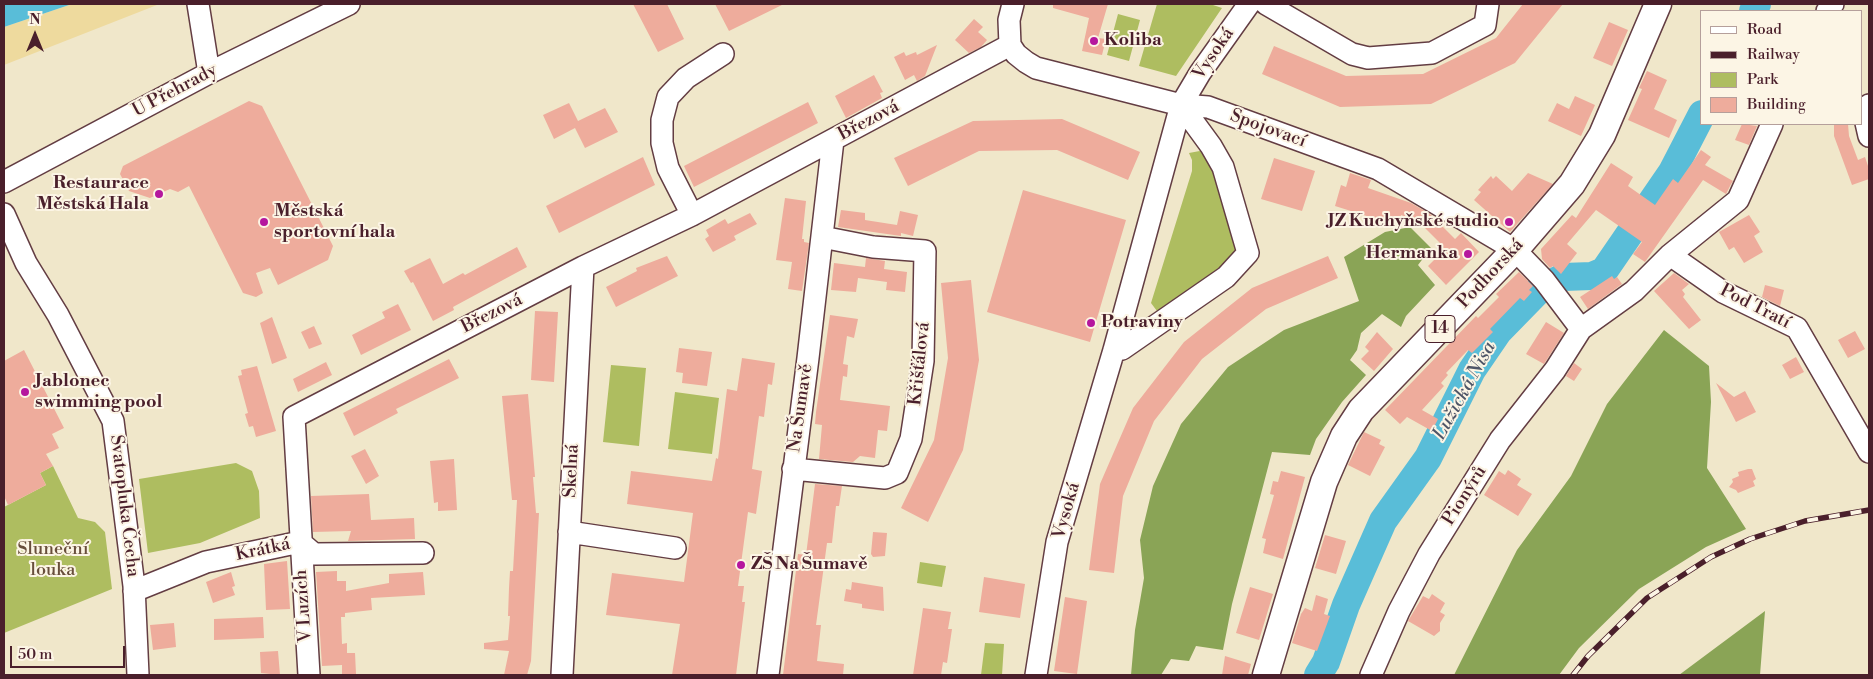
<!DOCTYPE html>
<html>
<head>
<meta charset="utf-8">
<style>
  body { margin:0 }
  #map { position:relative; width:1873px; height:679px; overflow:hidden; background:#f0e7ca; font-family:"Libre Bodoni",serif }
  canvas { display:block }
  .frame { position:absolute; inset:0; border:5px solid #4a1f2b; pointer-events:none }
  .legend { position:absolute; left:1700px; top:10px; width:162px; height:115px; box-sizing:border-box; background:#fcf5e5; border:1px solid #b59f9b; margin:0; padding:6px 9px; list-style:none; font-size:15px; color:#4a1f2b }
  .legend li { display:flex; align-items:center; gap:10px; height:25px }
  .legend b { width:25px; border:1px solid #b59f9b }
  .north { position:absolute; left:10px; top:10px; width:50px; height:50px; -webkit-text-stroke:4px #fcf5e5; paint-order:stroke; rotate:0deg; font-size:14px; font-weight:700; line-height:20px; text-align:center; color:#4a1f2b }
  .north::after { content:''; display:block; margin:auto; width:18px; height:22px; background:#4a1f2b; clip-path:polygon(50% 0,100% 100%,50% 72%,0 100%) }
  .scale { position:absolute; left:10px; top:646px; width:115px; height:22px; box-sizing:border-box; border:2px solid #4a1f2b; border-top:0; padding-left:6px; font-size:15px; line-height:18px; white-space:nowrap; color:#4a1f2b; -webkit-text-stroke:4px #fcf5e5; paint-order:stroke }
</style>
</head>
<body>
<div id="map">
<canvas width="1873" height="679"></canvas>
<div class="frame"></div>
<ul class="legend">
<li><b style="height:6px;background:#fff"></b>Road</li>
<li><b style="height:6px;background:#4a1f2b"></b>Railway</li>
<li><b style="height:14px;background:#aebd60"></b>Park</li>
<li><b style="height:14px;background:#eeac9c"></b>Building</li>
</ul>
<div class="north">N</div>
<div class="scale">50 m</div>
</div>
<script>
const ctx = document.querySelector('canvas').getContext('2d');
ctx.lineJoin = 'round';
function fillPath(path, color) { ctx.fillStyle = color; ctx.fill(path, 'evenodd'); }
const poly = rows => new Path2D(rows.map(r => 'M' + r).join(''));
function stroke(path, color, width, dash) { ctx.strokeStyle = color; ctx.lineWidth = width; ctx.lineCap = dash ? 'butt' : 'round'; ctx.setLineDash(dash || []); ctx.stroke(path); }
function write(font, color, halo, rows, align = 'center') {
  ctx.font = font + ' "Libre Bodoni",serif'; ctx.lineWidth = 4; ctx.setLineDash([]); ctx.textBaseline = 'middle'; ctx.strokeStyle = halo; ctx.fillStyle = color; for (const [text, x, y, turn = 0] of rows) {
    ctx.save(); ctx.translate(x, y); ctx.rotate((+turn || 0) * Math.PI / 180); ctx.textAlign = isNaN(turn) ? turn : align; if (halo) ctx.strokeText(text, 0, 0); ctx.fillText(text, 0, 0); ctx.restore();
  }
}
fillPath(poly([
  [1157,4,1210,4,1222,8,1176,76,1139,66],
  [1118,14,1140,20,1129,61,1107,55],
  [1205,150,1216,169,1240,250,1223,270,1160,315,1151,303,1192,171,1192,160,1189,153],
  [611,365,646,368,639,446,603,442],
  [675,392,719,398,712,454,668,449],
  [236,463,252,471,259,491,260,518,200,543,148,553,139,479],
  [53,466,78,518,95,522,105,532,112,589,4,633,4,507,46,485,40,473],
  [920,562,946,566,942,587,917,583],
  [985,643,1004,644,1002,675,981,675]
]), '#aebd60');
fillPath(poly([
  [1410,227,1431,248,1418,265,1435,285,1406,316,1401,327,1382,314,1361,333,1357,350,1350,360,1366,375,1342,402,1316,439,1310,455,1272,452,1232,604,1223,650,1196,646,1189,661,1171,659,1161,675,1131,675,1135,630,1144,578,1140,540,1153,486,1181,424,1228,367,1284,330,1359,301,1344,257,1385,232],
  [1664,330,1709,366,1711,402,1707,468,1746,529,1706,547,1639,589,1579,648,1559,675,1454,675,1517,550,1571,476,1607,404],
  [1765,611,1760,675,1679,675]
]), '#8aa456');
fillPath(poly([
  [72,4,157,5,4,65,4,27]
]), '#eeda9e');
fillPath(poly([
  [4,4,72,4,4,27]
]), '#59bdd8');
stroke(poly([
  [1753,11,1757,4],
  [1318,675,1326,662,1346,605,1383,521,1428,458,1472,370,1498,332,1539,290,1563,277,1592,276,1604,271,1672,172,1702,114]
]), '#59bdd8', 28);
fillPath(poly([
  [633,4,667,4,684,39,658,52],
  [715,4,784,4,729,31],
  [1053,4,1108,4,1098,38,1106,39,1102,55,1082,51,1089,18,1053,8],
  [1523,4,1563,4,1515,63,1431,104,1340,107,1262,74,1274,46,1346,76,1423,74,1496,38],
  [974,19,983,27,978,32,987,40,981,47,969,53,955,40],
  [1609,22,1628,30,1612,66,1593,58],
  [937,45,925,76,917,81,914,75,905,80,894,57,904,52,906,56,916,52,917,55],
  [1647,71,1667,80,1654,109,1677,120,1669,138,1628,120,1642,89,1639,88],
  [874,75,883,92,880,93,882,98,846,118,835,96],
  [1575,96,1595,105,1581,136,1548,121,1557,103,1569,109],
  [249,101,262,106,333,246,328,260,278,285,270,268,256,273,263,293,256,297,243,293,189,186,178,192,170,189,150,198,129,191,120,174,123,166],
  [808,102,818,123,694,187,684,166],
  [569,103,578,121,605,108,618,132,585,148,575,128,554,139,543,115],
  [1062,119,1140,152,1128,180,1057,150,979,151,908,186,894,158,973,121],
  [1742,124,1757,126,1749,145,1735,140],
  [1834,124,1848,124,1849,136,1858,160,1865,157,1869,169,1869,179,1852,185,1834,136],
  [1701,150,1711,157,1705,165,1733,181,1731,184,1726,194,1703,180,1645,262,1633,254,1642,242,1596,210,1567,244,1577,253,1561,274,1553,266,1550,268,1542,259,1541,249,1572,215,1576,218,1611,163,1633,177,1628,186,1655,205,1673,179,1678,183],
  [643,157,655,185,559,233,546,206],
  [1274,158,1315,171,1302,211,1261,199],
  [1350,173,1371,180,1368,188,1411,203,1430,214,1455,239,1461,233,1479,252,1446,285,1428,266,1441,253,1438,249,1442,245,1418,221,1401,215,1399,222,1387,218,1383,224,1369,219,1370,217,1335,206,1341,185,1346,187],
  [1528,173,1553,184,1510,232,1474,200,1481,192,1478,190,1491,176,1493,179,1496,176,1512,191],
  [1023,190,1126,220,1090,342,987,312],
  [785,198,806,201,802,239,804,239,804,242,809,243,802,291,788,289,792,262,776,260],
  [841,210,865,213,865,220,897,225,900,211,918,215,913,236,901,233,901,236,838,227],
  [750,213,757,224,734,236,736,240,713,252,705,239,709,236,706,230,725,219,728,224],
  [1749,215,1760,232,1754,236,1763,252,1744,263,1734,247,1729,250,1719,232],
  [517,247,527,267,453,307,454,310,433,321,413,282,411,283,404,271,430,258,443,284,463,273,465,275],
  [667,256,678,276,616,307,606,287,637,271,636,268],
  [1328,256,1338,278,1266,309,1202,359,1154,421,1123,496,1114,573,1089,570,1100,484,1133,408,1184,342,1252,288],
  [866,258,885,261,884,269,907,272,905,292,886,290,887,282,858,278,856,292,831,290,834,263,865,267],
  [1519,272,1533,286,1529,290,1532,292,1524,301,1520,298,1490,329,1493,332,1472,353,1468,350,1446,373,1448,375,1441,383,1444,386,1422,410,1438,419,1432,431,1407,417,1400,424,1385,410,1476,316,1478,318,1499,297,1496,294],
  [1674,273,1689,284,1682,290,1685,294,1683,297,1701,320,1689,329,1654,291],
  [1612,276,1614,279,1617,277,1622,284,1588,309,1580,297],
  [971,280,979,360,963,450,928,522,901,508,934,440,948,358,941,283],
  [1765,285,1784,290,1780,306,1762,297],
  [398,304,411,330,361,355,352,335,385,318,382,312],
  [535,311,558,312,554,382,531,380],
  [830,315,858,319,854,338,847,336,843,364,848,365,847,377,843,376,840,400,890,406,887,431,878,430,875,458,860,456,853,462,819,459,822,425,815,424,816,412],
  [272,317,287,358,272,364,260,323],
  [1546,322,1564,333,1544,364,1526,354],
  [314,326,322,344,309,349,301,332],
  [1855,331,1865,349,1848,358,1838,340],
  [1377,332,1393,349,1374,371,1361,359,1369,351,1365,347],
  [679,348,712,352,707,386,682,383,683,373,676,372],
  [24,350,64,428,52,434,59,448,46,454,53,466,40,473,46,485,8,505,4,496,4,361],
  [1796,357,1804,372,1790,379,1782,365],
  [742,358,775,363,772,385,768,384,764,417,759,416,752,469,762,471,756,514,748,512,738,586,744,586,742,602,745,602,736,675,672,675,680,624,606,615,612,573,684,582,693,513,627,504,631,471,712,481,716,458,718,459,727,389,737,391],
  [449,359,459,378,396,409,398,413,354,436,343,413],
  [326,362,332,375,298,392,293,379],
  [1574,363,1582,369,1574,381,1566,376],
  [257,366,276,431,256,437,253,426,249,427,245,414,248,413,238,376,242,375,241,370],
  [1716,383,1734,397,1745,391,1756,412,1736,422],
  [528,394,535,477,533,477,536,513,539,513,531,661,527,675,504,675,509,651,484,649,484,643,508,640,510,616,508,616,509,588,510,571,513,571,517,500,512,500,502,396],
  [1364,432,1381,440,1379,444,1385,447,1370,476,1348,465],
  [365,449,379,476,366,484,351,456],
  [454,459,457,510,438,511,438,502,434,503,430,461],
  [1748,469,1752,469,1756,479,1753,481,1755,486,1738,493,1736,490,1729,487,1733,482,1732,479,1739,476,1738,472],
  [1508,470,1521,479,1517,485,1532,494,1518,516,1484,495,1499,471,1505,475],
  [1281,471,1305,477,1283,559,1263,553,1266,539,1262,538,1274,495,1270,494,1273,481,1278,482],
  [815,484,842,486,839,506,836,506,832,543,827,543,816,625,821,625,817,661,844,664,843,675,783,675,798,554,806,555],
  [369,494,371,520,414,518,415,539,348,541,351,531,313,532,311,496],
  [873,532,887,533,885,556,873,557,871,554],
  [1325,535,1346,541,1336,574,1315,568],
  [287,561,290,609,266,610,264,564],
  [337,571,337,581,346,581,346,591,389,583,389,574,423,572,425,595,371,598,372,610,345,613,345,617,341,617,342,644,347,643,347,653,355,653,356,674,342,674,342,665,322,666,316,572],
  [231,572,235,586,232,587,235,595,213,603,206,582],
  [984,577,1025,584,1020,618,979,612],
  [852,582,883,587,884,611,862,608,862,604,844,601,846,589,851,590],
  [1250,587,1273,594,1259,640,1236,633],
  [1432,594,1445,603,1440,612,1445,615,1440,623,1440,631,1434,636,1408,621,1423,596,1429,599],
  [1316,595,1328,599,1324,614,1330,616,1317,651,1292,643,1301,614,1305,608,1312,611],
  [1065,597,1087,601,1077,674,1054,671],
  [923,608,951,612,948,629,952,629,947,663,943,662,941,675,913,675],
  [263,617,264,638,214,640,214,619],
  [174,623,176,647,153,650,150,625],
  [278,651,280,675,261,673,260,652],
  [1225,656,1251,664,1248,675,1222,675]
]), '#eeac9c');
const minor = poly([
  [198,4,209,73],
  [1013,4,1009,20,1010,45,1016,54,1026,62,1036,68,1181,105,1208,107,1378,169,1515,250,1544,280,1581,329],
  [1266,4,1352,54,1368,58,1432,53,1485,25,1488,4],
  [1827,11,1833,4],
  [1869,105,1866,108,1864,114,1869,136],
  [4,182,209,73,349,4],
  [4,214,26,263,58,315,113,421,134,586,138,675],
  [692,215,668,168,662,143,662,120,668,97,686,78,723,54],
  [1670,255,1723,292,1797,328,1869,452],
  [1114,350,1122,349,1226,277,1248,253,1223,167,1211,146,1181,105],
  [793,469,885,478,897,473,911,439,923,361,925,251,873,247,822,237],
  [569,532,675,548],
  [134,591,206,562,300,542,314,554,423,553],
  [309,675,294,417,583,267,692,215,1010,45],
  [562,675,583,267],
  [768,675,808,358,833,140],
  [1036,675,1057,542,1114,350,1181,105,1200,73,1249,4],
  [1371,675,1399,611,1429,554,1500,440,1555,370,1581,329,1634,291,1670,255,1738,200,1772,124]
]);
const major = poly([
  [1266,675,1324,482,1344,436,1361,410,1515,250,1572,184,1602,135,1658,4]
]);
stroke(minor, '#633d43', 24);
stroke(major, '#633d43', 29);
stroke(minor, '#fff', 21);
stroke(major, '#fff', 26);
const rail = poly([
  [1573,675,1588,656,1647,598,1711,557,1750,539,1805,521,1869,510]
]);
stroke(rail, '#4a1f2b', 5.5);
stroke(rail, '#fcf5e5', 4, [11]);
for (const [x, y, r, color] of [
  [1094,41,5,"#b5179e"],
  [159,194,5,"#b5179e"],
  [264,222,5,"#b5179e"],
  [1509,222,5,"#b5179e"],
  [1468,254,5,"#b5179e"],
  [1091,323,5,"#b5179e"],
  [25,392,5,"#b5179e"],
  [741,565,5,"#b5179e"]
]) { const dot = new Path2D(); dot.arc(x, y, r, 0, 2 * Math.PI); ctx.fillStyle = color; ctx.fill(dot); stroke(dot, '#fcf5e5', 2); }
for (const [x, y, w] of [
  [1440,329,30]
]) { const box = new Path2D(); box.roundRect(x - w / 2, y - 13.5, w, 27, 4); ctx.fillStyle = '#fcf5e5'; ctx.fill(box); stroke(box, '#4a1f2b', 1); }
write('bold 16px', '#4a1f2b', null, [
  ["14",1440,329]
]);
write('bold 18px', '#4a1f2b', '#fcf5e5', [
  ["Koliba",1104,41],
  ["Restaurace",149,184,"right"],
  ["Městská Hala",149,205,"right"],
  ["Městská",274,212],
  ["sportovní hala",274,233],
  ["JZ Kuchyňské studio",1499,222,"right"],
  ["Hermanka",1458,254,"right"],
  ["Potraviny",1101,323],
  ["Jablonec",35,382],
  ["swimming pool",35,403],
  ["ZŠ Na Šumavě",751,565]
], 'left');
write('18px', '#4a1f2b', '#fcf5e5', [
  ["Vysoká",1214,54,-56],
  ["U Přehrady",175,91,-28],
  ["Březová",869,121,-28],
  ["Spojovací",1268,129,20],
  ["Podhorská",1491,274,-47],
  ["Pod Tratí",1755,307,27],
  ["Březová",492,314,-27],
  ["Křišťálová",920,364,-84],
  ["Na Šumavě",801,408,-82],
  ["Skelná",572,471,-87],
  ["Pionýrů",1465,496,-58],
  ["Svatopluka Čecha",124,506,83],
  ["Vysoká",1067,511,-74],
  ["Krátká",263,550,-12],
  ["V Luzích",304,606,-94]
]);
write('18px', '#684e3b', '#fcf5e5', [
  ["Sluneční",53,550],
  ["louka",53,571]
]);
write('italic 19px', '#4f5668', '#fcf5e5', [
  ["Lužická Nisa",1465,391,-61]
]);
</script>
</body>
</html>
